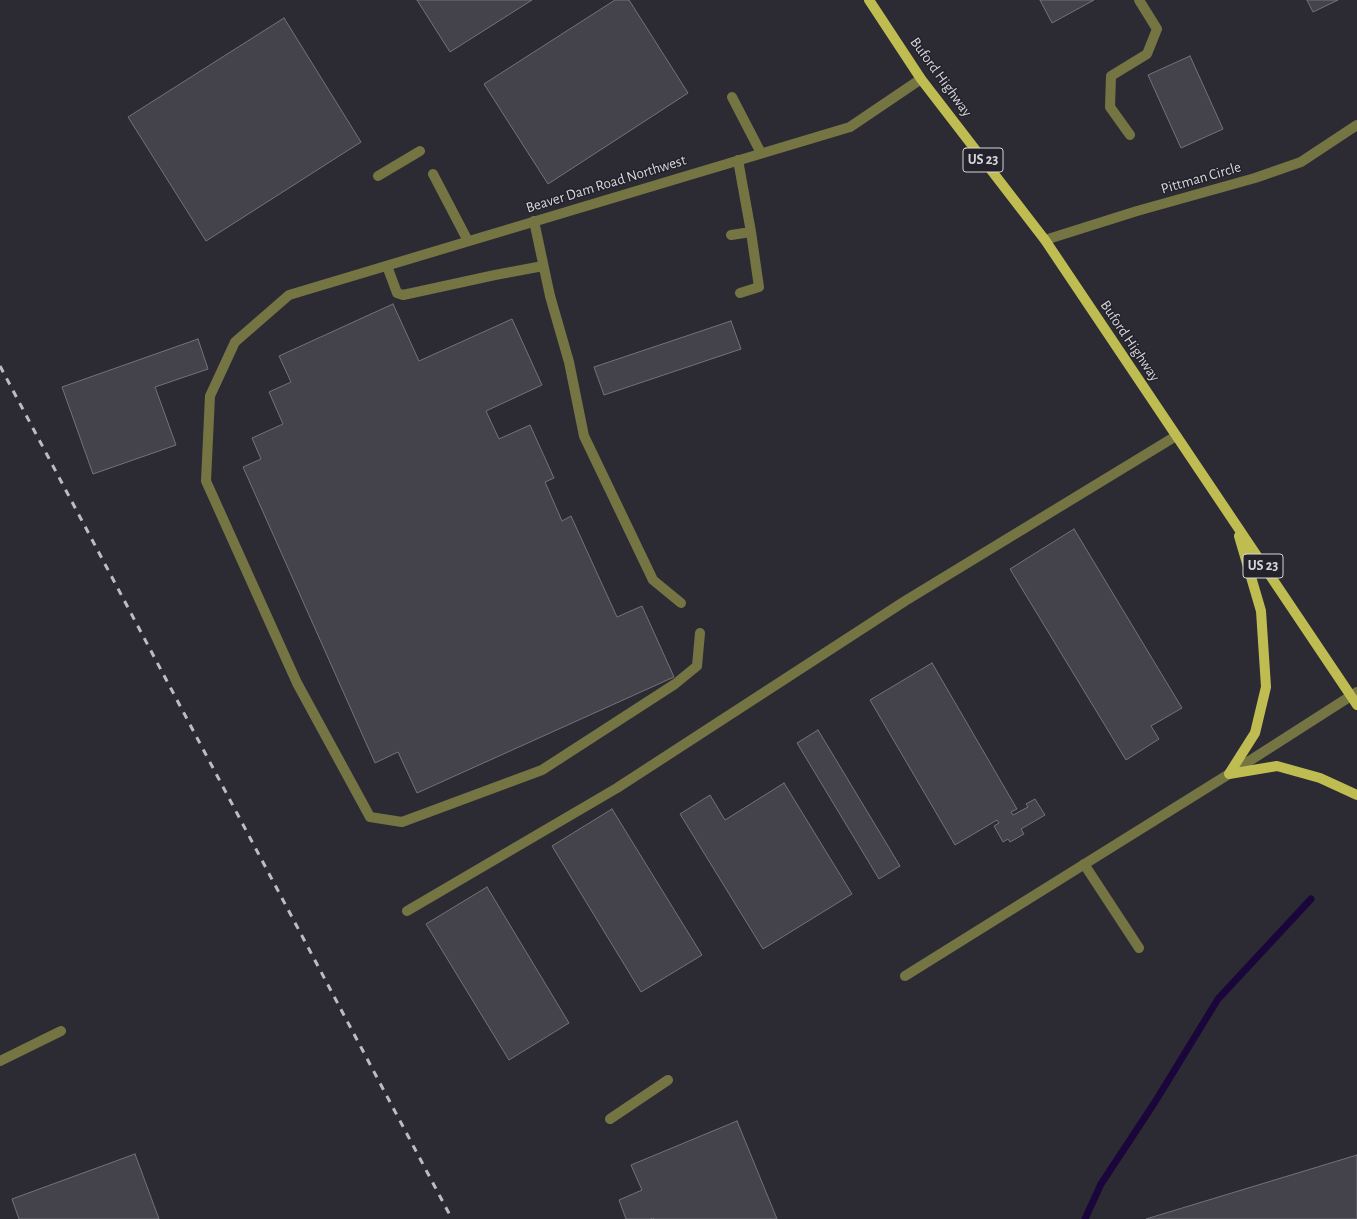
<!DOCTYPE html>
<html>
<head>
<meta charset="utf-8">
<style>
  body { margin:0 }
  canvas { display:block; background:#2c2b33 }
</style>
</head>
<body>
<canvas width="1357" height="1219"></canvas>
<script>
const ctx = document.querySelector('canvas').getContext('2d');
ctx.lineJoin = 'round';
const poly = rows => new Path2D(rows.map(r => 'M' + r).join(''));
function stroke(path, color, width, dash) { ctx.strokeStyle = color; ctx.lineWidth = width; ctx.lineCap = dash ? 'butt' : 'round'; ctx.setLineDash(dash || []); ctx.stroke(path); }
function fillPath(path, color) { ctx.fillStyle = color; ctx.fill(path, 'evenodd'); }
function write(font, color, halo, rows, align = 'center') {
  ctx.font = font + ' "Alegreya Sans",sans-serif'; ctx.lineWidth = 3; ctx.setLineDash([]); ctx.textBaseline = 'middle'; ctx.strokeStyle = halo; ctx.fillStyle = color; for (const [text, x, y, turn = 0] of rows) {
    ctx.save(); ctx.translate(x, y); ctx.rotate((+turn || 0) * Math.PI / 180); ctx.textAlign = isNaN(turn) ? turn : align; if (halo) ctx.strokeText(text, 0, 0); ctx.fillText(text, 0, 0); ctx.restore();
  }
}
stroke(poly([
  [1085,1219,1101,1184,1155,1102,1218,999,1311,899]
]), '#1a063a', 7);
const building = poly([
  [417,0,532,0,450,52,417,0],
  [615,0,629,0,688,93,548,184,484,84,615,0],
  [1040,0,1094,0,1052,23,1040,0],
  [1307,0,1338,0,1313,12,1307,0],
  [284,18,361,142,206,241,128,117,284,18],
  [1190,56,1223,129,1181,148,1148,75,1190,56],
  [393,304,419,361,512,319,542,385,486,411,499,439,530,425,554,478,545,482,562,521,571,516,617,617,642,606,674,677,417,793,398,752,375,763,243,467,261,459,252,438,283,424,269,392,291,382,279,356,393,304],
  [731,321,741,349,604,395,594,367,731,321],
  [198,339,208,369,155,387,176,445,93,474,62,387,198,339],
  [1074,529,1182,708,1151,726,1159,739,1126,760,1010,569,1074,529],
  [932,663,1017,809,1011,812,1013,815,1028,807,1026,804,1035,799,1045,815,1021,829,1024,834,1010,842,1008,839,1003,842,994,826,999,823,997,820,955,845,870,700,932,663],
  [818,730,900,866,879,879,797,743,818,730],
  [784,783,852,894,763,949,680,814,710,795,725,820,784,783],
  [612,809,702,955,641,992,552,846,612,809],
  [487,887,569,1023,509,1060,426,924,487,887],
  [737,1121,777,1219,654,1219,653,1218,650,1219,626,1219,619,1200,642,1190,631,1165,737,1121],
  [135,1154,159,1219,19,1219,12,1199,135,1154],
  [1357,1155,1357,1219,1146,1219,1357,1155]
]);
fillPath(building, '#44434b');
stroke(building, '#73717b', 1);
stroke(poly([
  [732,97,761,153],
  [1130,135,1110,107,1111,76,1147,54,1157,29,1139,0],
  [433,174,468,241],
  [378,176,420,151],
  [534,221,550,296,569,362,584,436,653,580,681,603],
  [731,235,751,232,738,160],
  [1045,240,1137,211,1255,178,1301,162,1357,125],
  [387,266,397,293,403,295,495,275,543,266],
  [740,293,759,287,751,232],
  [700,633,697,666,675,684,542,770,402,822,370,817,297,683,206,481,210,396,235,342,289,295,850,127,921,79],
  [1084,864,1139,948],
  [407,911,617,788,905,601,1176,436],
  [905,976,1229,774,1357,692],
  [0,1061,61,1031],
  [610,1119,668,1080]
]), '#757544', 10);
stroke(poly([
  [869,0,921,79,1045,240,1357,705],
  [1229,774,1255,733,1266,687,1261,611,1239,536],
  [1229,774,1277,766,1320,778,1357,795]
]), '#bfbd52', 10);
stroke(poly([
  [0,366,452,1219]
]), '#bdbcc3', 3, [7, 7]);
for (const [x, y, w] of [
  [983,160,40],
  [1263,566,40]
]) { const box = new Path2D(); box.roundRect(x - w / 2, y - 12, w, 24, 3); ctx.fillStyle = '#232129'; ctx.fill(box); stroke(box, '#d6d5db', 1); }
write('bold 14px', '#d6d5db', null, [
  ["US 23",983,160],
  ["US 23",1263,566]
]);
write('15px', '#d6d5db', '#232129', [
  ["Buford Highway",941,77,54],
  ["Pittman Circle",1201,178,-16],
  ["Beaver Dam Road Northwest",606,184,-17],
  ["Buford Highway",1130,341,56]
]);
</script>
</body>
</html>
